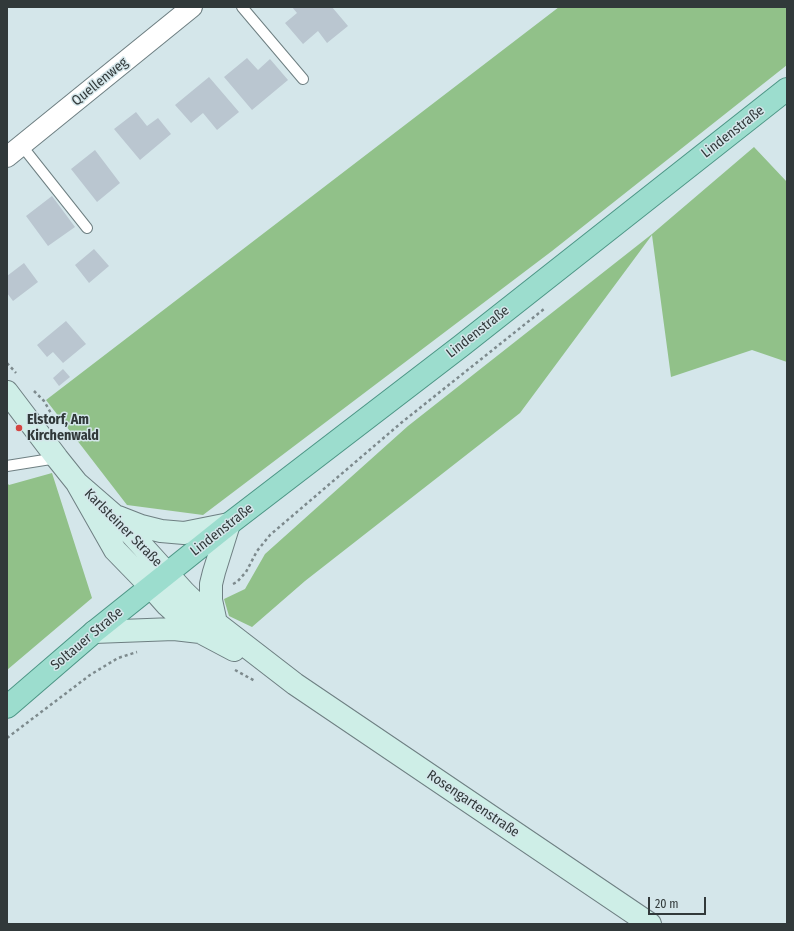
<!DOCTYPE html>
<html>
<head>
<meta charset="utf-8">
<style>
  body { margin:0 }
  #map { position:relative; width:794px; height:931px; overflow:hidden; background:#d4e6ea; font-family:"Fira Sans Condensed",sans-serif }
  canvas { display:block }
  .frame { position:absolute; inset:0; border:8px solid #31393a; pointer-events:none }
  .scale { position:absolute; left:648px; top:897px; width:58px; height:18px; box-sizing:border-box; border:2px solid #31393a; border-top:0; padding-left:5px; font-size:12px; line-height:14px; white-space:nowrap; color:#31393a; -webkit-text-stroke:3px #d4e6ea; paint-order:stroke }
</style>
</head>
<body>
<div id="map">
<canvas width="794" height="931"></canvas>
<div class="frame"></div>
<div class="scale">20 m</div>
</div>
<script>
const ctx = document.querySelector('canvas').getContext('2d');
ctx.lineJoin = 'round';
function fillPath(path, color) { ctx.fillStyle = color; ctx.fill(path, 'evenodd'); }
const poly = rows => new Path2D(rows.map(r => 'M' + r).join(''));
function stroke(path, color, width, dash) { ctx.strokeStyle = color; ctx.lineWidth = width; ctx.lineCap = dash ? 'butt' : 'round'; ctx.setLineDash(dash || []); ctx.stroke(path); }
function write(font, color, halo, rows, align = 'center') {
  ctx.font = font + ' "Fira Sans Condensed",sans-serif'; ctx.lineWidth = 3; ctx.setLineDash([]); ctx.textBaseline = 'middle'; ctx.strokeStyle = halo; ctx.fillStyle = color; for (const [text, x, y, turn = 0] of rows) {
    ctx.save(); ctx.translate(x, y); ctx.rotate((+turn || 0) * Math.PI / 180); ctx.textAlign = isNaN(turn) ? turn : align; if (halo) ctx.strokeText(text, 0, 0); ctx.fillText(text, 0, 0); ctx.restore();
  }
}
fillPath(poly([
  [559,7,787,7,787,65,552,251,203,515,127,505,46,400],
  [754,147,787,182,787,362,752,350,671,377,652,235,520,413,305,581,252,627,229,616,224,599,245,589,265,554,408,426,652,234],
  [52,473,92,598,7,670,7,483,9,485]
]), '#91c189');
fillPath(poly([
  [292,7,332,7,348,26,327,43,318,31,303,44,285,23,297,13],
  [247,58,258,70,270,59,288,80,252,110,224,77],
  [209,77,239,112,217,130,203,113,191,123,175,105],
  [136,112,147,126,158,118,171,134,140,160,114,129],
  [95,150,120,183,97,202,71,169],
  [52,196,75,227,48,246,26,216],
  [94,249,109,266,89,283,75,265],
  [24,263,38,282,13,301,7,293,7,276],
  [66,321,86,344,63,363,53,352,47,357,37,345],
  [63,369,70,377,59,386,53,378]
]), '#bac6d0');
const lane = poly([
  [242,7,303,79],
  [22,146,87,228],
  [7,466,57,458]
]);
const street = poly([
  [7,157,192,7]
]);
const secondary = poly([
  [7,392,57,458,77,483,115,550,151,587,167,605,179,616,200,632,234,650],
  [77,483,115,516,184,592,216,623,295,684,650,924],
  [118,517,141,526,161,531,184,533,229,524,214,572,211,584,211,600,216,623],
  [94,632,174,629,200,632]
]);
const primary = poly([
  [7,707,94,632,229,524,461,346,787,89]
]);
stroke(lane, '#6e7f82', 12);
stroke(street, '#6e7f82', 22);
stroke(secondary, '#6e7f82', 24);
stroke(primary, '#4c9585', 24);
stroke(poly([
  [7,363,16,373],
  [34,391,44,401,52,415],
  [233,584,237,582,246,572,257,551,270,535,401,423,544,309],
  [235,670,255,681],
  [7,738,90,675,118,658,137,652]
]), '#7d8a8d', 2.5, [3, 3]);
stroke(lane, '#fff', 10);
stroke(street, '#fff', 20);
stroke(secondary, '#ceeee7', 22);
stroke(primary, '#9cddce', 22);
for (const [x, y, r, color] of [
  [19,428,4,"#d44542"]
]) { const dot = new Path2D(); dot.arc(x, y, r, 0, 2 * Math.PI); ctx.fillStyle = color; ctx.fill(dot); stroke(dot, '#d4e6ea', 1.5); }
write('14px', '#31393a', '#d4e6ea', [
  ["Quellenweg",100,82,-39],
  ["Lindenstraße",733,132,-38],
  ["Lindenstraße",478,332,-38],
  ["Karlsteiner Straße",123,528,45],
  ["Lindenstraße",222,530,-38],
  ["Soltauer Straße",87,639,-40],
  ["Rosengartenstraße",473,804,34]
]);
write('bold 14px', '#31393a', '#d4e6ea', [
  ["Elstorf, Am",27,420],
  ["Kirchenwald",27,436]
], 'left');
</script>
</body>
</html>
